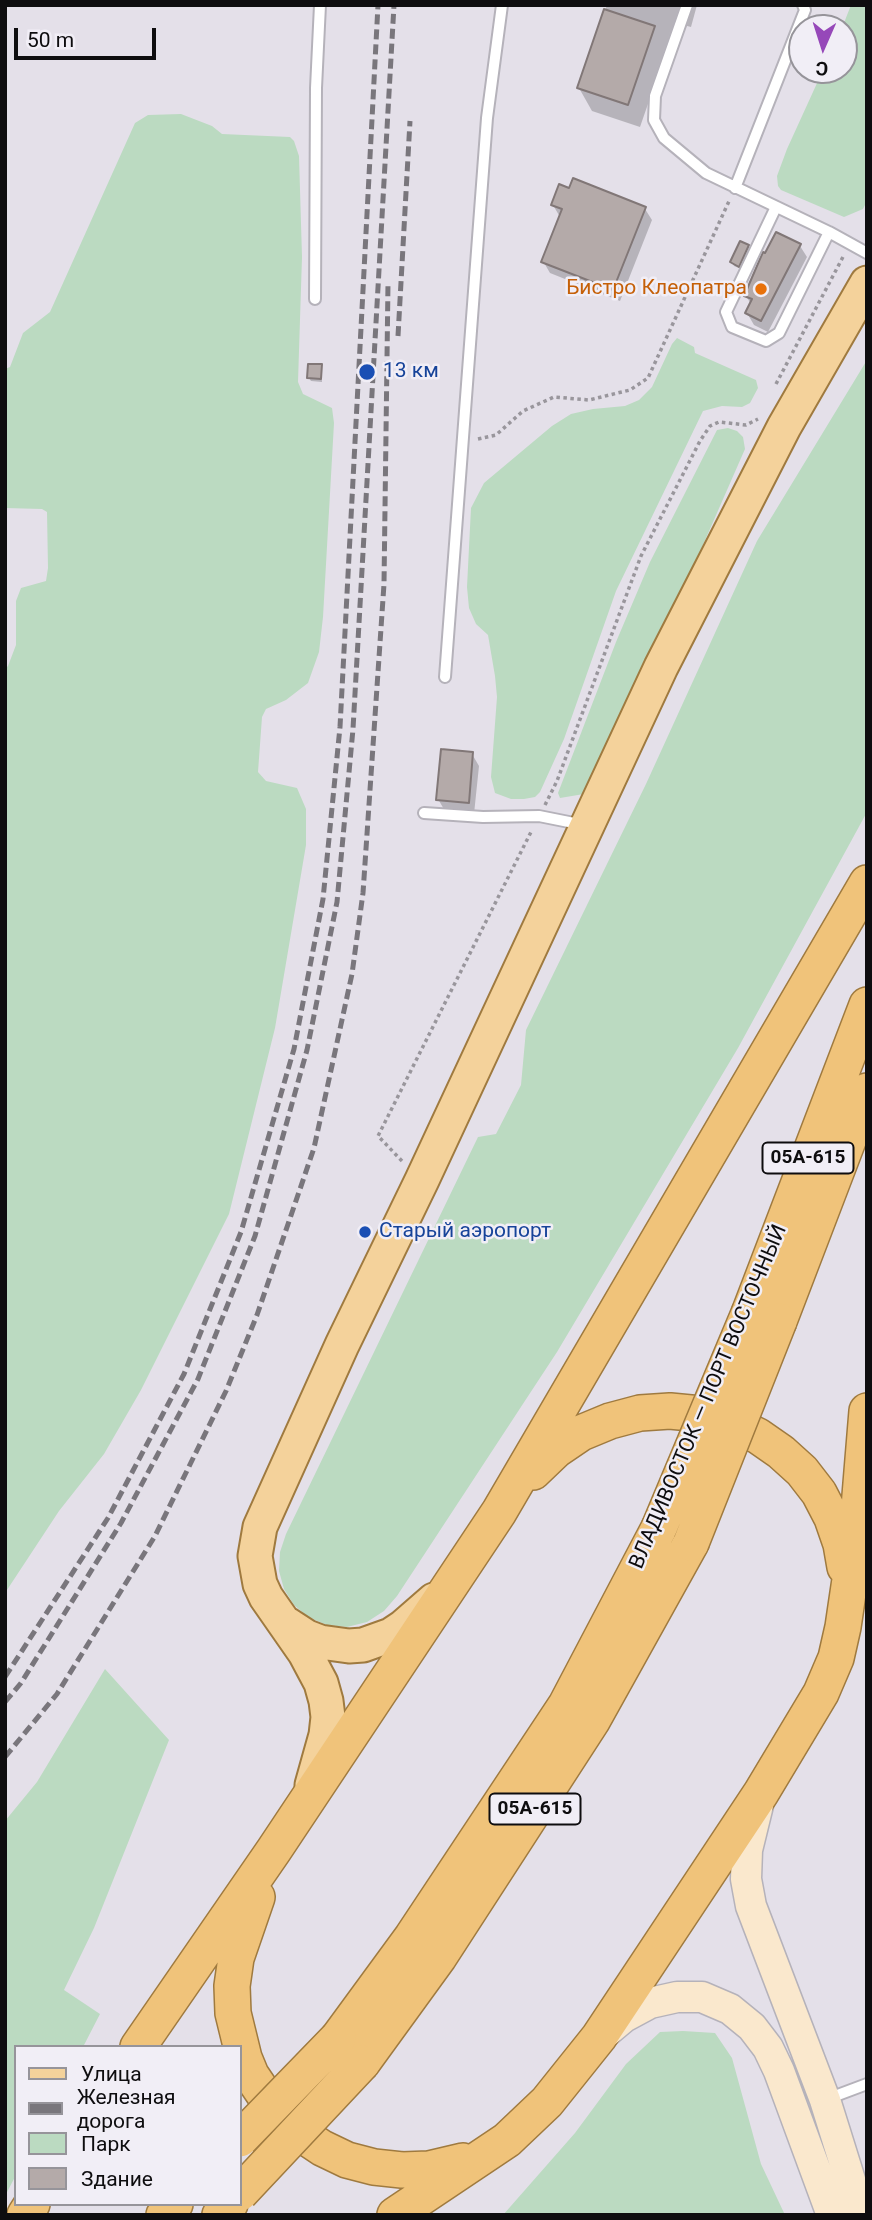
<!DOCTYPE html>
<html>
<head>
<meta charset="utf-8">
<style>
  body { margin:0 }
  #map { position:relative; width:872px; height:2220px; overflow:hidden; background:#e4e0e9; font-family:Roboto,sans-serif }
  canvas { display:block }
  .frame { position:absolute; inset:0; border:7px solid #0e0d0f; pointer-events:none }
  .legend { position:absolute; left:14px; top:2045px; width:228px; height:161px; box-sizing:border-box; background:#f1eef6; border:2px solid #96949a; margin:0; padding:9px 12px; list-style:none; font-size:21px; color:#0e0d0f }
  .legend li { display:flex; align-items:center; gap:14px; height:35px }
  .legend b { width:35px; border:2px solid #96949a }
  .north { position:absolute; left:788px; top:14px; width:70px; height:70px; box-sizing:border-box; background:#f1eef6; border:2px solid #96949a; border-radius:50%; rotate:183deg; font-size:19px; font-weight:700; line-height:28px; text-align:center; color:#0e0d0f }
  .north::after { content:''; display:block; margin:auto; width:24px; height:32px; background:#9648b9; clip-path:polygon(50% 0,100% 100%,50% 72%,0 100%) }
  .scale { position:absolute; left:14px; top:28px; width:142px; height:32px; box-sizing:border-box; border:4px solid #0e0d0f; border-top:0; padding-left:9px; font-size:21px; line-height:24px; white-space:nowrap; color:#0e0d0f; -webkit-text-stroke:5px #f1eef6; paint-order:stroke }
</style>
</head>
<body>
<div id="map">
<canvas width="872" height="2220"></canvas>
<div class="frame"></div>
<ul class="legend">
<li><b style="height:9px;background:#f4d29b"></b>Улица</li>
<li><b style="height:9px;background:#79767c"></b>Железная дорога</li>
<li><b style="height:19px;background:#bbdac1"></b>Парк</li>
<li><b style="height:19px;background:#b4aaa9"></b>Здание</li>
</ul>
<div class="north">С</div>
<div class="scale">50 m</div>
</div>
<script>
const ctx = document.querySelector('canvas').getContext('2d');
ctx.lineJoin = 'round';
function fillPath(path, color) { ctx.fillStyle = color; ctx.fill(path, 'evenodd'); }
const poly = rows => new Path2D(rows.map(r => 'M' + r).join(''));
function stroke(path, color, width, dash) { ctx.strokeStyle = color; ctx.lineWidth = width; ctx.lineCap = dash ? 'butt' : 'round'; ctx.setLineDash(dash || []); ctx.stroke(path); }
function write(font, color, halo, rows, align = 'center') {
  ctx.font = font + ' Roboto,sans-serif'; ctx.lineWidth = 5; ctx.setLineDash([]); ctx.textBaseline = 'middle'; ctx.strokeStyle = halo; ctx.fillStyle = color; for (const [text, x, y, turn = 0] of rows) {
    ctx.save(); ctx.translate(x, y); ctx.rotate((+turn || 0) * Math.PI / 180); ctx.textAlign = isNaN(turn) ? turn : align; if (halo) ctx.strokeText(text, 0, 0); ctx.fillText(text, 0, 0); ctx.restore();
  }
}
fillPath(poly([
  [851,5,867,5,867,201,863,209,844,217,781,190,778,186,777,176,787,149,823,70,844,70,844,28,842,28],
  [181,114,212,126,222,134,290,137,294,141,299,156,302,257,298,382,303,394,332,408,334,423,323,617,319,652,308,683,286,700,266,709,262,717,258,772,266,781,297,788,306,809,306,845,275,1028,229,1214,141,1390,104,1454,59,1511,5,1593,5,669,8,666,16,645,16,601,21,588,46,581,48,568,47,512,42,509,5,508,5,369,10,367,23,333,50,312,135,123,148,115],
  [677,338,694,347,695,353,756,380,758,388,750,403,742,407,722,406,703,411,616,591,564,739,540,792,535,797,524,799,511,799,495,793,491,777,497,697,495,676,488,635,476,624,469,608,467,587,471,508,484,483,552,426,571,414,593,409,625,406,639,400,652,387,672,344],
  [867,360,867,812,738,1048,557,1352,397,1596,384,1611,367,1622,347,1627,327,1625,308,1617,294,1605,284,1589,279,1571,280,1552,286,1534,478,1137,496,1134,521,1085,526,1030,646,784,757,541],
  [728,428,737,431,743,437,745,449,699,554,584,794,560,798,558,793,616,642,650,562,717,430],
  [105,1669,169,1740,94,1928,64,1990,100,2014,83,2047,16,2047,16,2175,5,2196,5,1821,37,1782],
  [683,2031,715,2033,732,2058,761,2164,785,2215,503,2215,575,2133,626,2064,660,2032]
]), '#bbdac1');
fillPath(poly([
  [607,5,697,5,691,27,676,23,640,127,592,111,579,88],
  [553,205,645,209,652,220,620,301,550,273,543,261,560,217],
  [800,246,807,257,768,332,754,325,747,313,751,304,746,296],
  [748,247,750,250,741,269,734,266,732,262],
  [321,366,322,382,311,381,309,378],
  [472,754,479,766,474,814,445,811,438,799]
]), '#0003');
const building = poly([
  [604,9,655,26,628,105,577,88,604,9],
  [573,178,646,207,613,290,541,262,562,209,551,205,559,184,569,188,573,178],
  [776,232,801,244,761,321,745,313,752,299,744,296,763,252,765,253,776,232],
  [740,241,749,245,739,267,730,262,740,241],
  [308,364,322,364,321,379,307,378,308,364],
  [441,749,473,752,469,803,436,800,441,749]
]);
fillPath(building, '#b4aaa9');
stroke(building, '#817777', 2);
const service = poly([
  [687,5,655,96,654,120,664,138,706,173,829,232,867,253],
  [735,188,805,10,803,5],
  [776,207,726,312,732,327,766,341,779,333,829,232],
  [315,299,316,88,320,5],
  [445,677,487,118,502,5],
  [424,813,483,817,539,816,584,825],
  [827,2099,867,2084]
]);
const secondary = poly([
  [758,1805,747,1850,746,1879,751,1906,825,2100,861,2215],
  [605,2033,624,2017,650,2003,677,1997,702,1997,730,2009,752,2027,768,2048,779,2071,832,2215]
]);
const primary = poly([
  [287,1624,307,1637,320,1642,349,1646,363,1645,391,1635,403,1627,434,1600],
  [312,1785,326,1735,328,1717,326,1701,321,1683,305,1653,266,1597,260,1584,255,1556,260,1527,342,1345,422,1180,661,667,784,427,867,283]
]);
const trunk = poly([
  [750,1311,867,1005],
  [779,1321,867,1091],
  [533,1472,556,1450,581,1433,610,1421,640,1413,670,1411,701,1414,731,1423,758,1436,781,1452,802,1471,819,1493,832,1518,841,1544,845,1567],
  [257,1897,236,1958,232,1986,233,2013,244,2058,251,2075,272,2106,298,2132,322,2148,347,2160,374,2167,402,2170,429,2169,463,2161],
  [338,2038,412,1937,566,1705,659,1528],
  [138,2047,274,1850,499,1512,867,883],
  [362,2063,439,1957,592,1721,691,1543],
  [25,2215,32,2204],
  [164,2215,175,2204],
  [220,2215,230,2204],
  [395,2215,507,2140,547,2102,599,2037,761,1793,821,1693,836,1658,843,1627,857,1532,867,1411]
]);
stroke(service, '#b5b2ba', 14);
stroke(secondary, '#b5b2ba', 33);
stroke(primary, '#9f7a3f', 37);
stroke(trunk, '#9f7a3f', 38);
stroke(poly([
  [776,384,844,255],
  [478,439,496,435,523,411,554,397,589,400,630,390,648,378,730,199],
  [545,805,557,781,641,556,700,441,710,426,719,422,746,425,758,419],
  [402,1161,378,1136,532,830]
]), '#99969c', 3.5, [3.5, 3.5]);
stroke(service, '#fff', 10);
stroke(secondary, '#fae8cd', 30);
stroke(primary, '#f4d29b', 33);
stroke(trunk, '#f0c37a', 35);
stroke(poly([
  [398,336,410,121],
  [5,1677,108,1518,184,1374,241,1232,294,1049,323,899,340,727,378,5],
  [5,1702,21,1683,121,1523,198,1379,255,1236,307,1050,337,902,353,729,394,5],
  [5,1757,57,1694,155,1536,226,1391,257,1315,314,1148,352,974,363,893,384,584,388,283]
]), '#79767c', 5, [10, 5]);
const trunkBridge = poly([
  [659,1528,750,1311],
  [691,1543,779,1321],
  [240,2139,338,2038],
  [240,2193,362,2063]
]);
stroke(trunkBridge, '#9f7a3f', 38, []);
stroke(trunkBridge, '#f0c37a', 35);
for (const [x, y, r, color] of [
  [761,289,7,"#e8710a"],
  [367,372,9,"#1a4fb4"],
  [365,1232,7,"#1a4fb4"]
]) { const dot = new Path2D(); dot.arc(x, y, r, 0, 2 * Math.PI); ctx.fillStyle = color; ctx.fill(dot); stroke(dot, '#f1eef6', 2.5); }
for (const [x, y, w] of [
  [808,1158,91],
  [535,1809,91]
]) { const box = new Path2D(); box.roundRect(x - w / 2, y - 15.5, w, 31, 5); ctx.fillStyle = '#f1eef6'; ctx.fill(box); stroke(box, '#0e0d0f', 2); }
write('bold 19px', '#0e0d0f', null, [
  ["05А-615",808,1158],
  ["05А-615",535,1809]
]);
write('21px', '#c56008', '#f1eef6', [
  ["Бистро Клеопатра",747,289]
], 'right');
write('21px', '#164399', '#f1eef6', [
  ["13 км",383,372],
  ["Старый аэропорт",379,1232]
], 'left');
write('21px', '#0e0d0f', '#f1eef6', [
  ["ВЛАДИВОСТОК — ПОРТ ВОСТОЧНЫЙ",709,1397,-67]
]);
</script>
</body>
</html>
